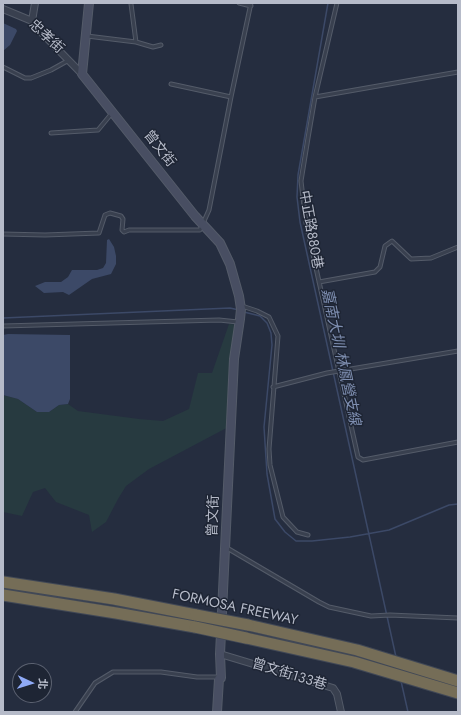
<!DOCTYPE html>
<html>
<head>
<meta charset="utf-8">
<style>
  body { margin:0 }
  #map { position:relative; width:461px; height:715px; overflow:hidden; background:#252d3f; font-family:Jost,"Noto Sans TC",sans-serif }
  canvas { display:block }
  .frame { position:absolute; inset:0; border:4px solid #b6bbc9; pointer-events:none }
  .north { position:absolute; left:12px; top:663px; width:40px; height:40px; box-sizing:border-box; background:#1e2534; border:1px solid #5b6170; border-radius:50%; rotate:94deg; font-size:11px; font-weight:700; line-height:16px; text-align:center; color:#b6bbc9 }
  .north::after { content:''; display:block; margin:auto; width:14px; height:18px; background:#8faaf6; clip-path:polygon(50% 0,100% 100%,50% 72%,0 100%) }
</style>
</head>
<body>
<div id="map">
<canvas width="461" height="715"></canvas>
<div class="frame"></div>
<div class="north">北</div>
</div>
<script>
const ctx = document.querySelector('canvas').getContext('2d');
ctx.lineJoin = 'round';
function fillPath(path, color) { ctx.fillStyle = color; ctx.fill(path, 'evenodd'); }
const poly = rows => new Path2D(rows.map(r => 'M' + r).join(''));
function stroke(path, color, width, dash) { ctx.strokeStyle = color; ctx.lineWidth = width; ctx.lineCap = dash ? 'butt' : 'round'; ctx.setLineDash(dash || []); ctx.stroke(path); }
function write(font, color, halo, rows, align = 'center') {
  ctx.font = font + ' Jost,"Noto Sans TC",sans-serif'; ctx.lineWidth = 3; ctx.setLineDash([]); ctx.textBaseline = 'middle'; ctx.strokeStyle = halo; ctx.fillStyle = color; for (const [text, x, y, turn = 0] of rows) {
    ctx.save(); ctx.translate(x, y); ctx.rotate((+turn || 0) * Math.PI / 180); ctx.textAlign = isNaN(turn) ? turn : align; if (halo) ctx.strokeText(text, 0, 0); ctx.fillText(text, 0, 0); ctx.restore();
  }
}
fillPath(poly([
  [229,324,241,325,237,360,234,424,149,469,126,486,118,499,106,522,92,532,89,515,56,502,45,488,33,492,22,516,3,512,3,395,18,399,37,412,49,412,59,405,68,404,78,411,139,419,163,421,189,409,198,373,212,373]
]), '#273a40');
fillPath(poly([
  [3,23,16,29,17,31,10,45,3,51],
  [109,239,114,247,116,256,116,264,111,274,92,279,69,295,63,292,44,293,35,286,45,282,61,282,68,277,72,270,97,270,103,268,106,263,107,240],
  [8,334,70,335,70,399,68,404,59,405,49,412,37,412,18,399,3,395,3,335]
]), '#3c4967');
stroke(poly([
  [328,3,298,175,297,197,300,222,396,657],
  [244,312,260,316,267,323,271,333,272,345,264,427,267,474,275,519,285,532,296,541,312,541,350,537,389,530,449,505,458,504],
  [3,318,230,308,239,310],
  [401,681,408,712]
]), '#3c4967', 1.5);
const lane = poly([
  [239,3,251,6],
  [337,3,315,97,308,138,301,181,306,223,358,457,363,460,458,442],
  [131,4,136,42],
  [87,36,136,42,153,47,161,45],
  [3,67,25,78,31,78,51,70,69,60],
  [171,84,231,97],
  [315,97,458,72],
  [51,133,98,130,112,113],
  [3,234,45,235,99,233,105,215,110,213,121,216,123,219,122,230,124,232,129,230,200,230,209,210,231,97,251,3],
  [319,282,375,272,380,267,385,246,392,241,411,259,431,258,458,247],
  [242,306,257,311,269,317,278,336,269,449,270,465,283,517,297,532,308,535],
  [3,326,219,320,238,322],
  [273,387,327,373,458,351],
  [227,548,319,602,329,607,371,616,390,615,458,618],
  [75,712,95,683,113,672,161,672,197,677,219,677]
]);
const street = poly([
  [3,9,32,21,37,28,82,74],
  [32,21,35,3],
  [220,654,333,688,337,694,341,712]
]);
const secondary = poly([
  [89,3,82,74,195,216,220,243,230,264,239,296,241,309,240,319,234,359,220,654,221,678,219,679,217,712]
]);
const highway = poly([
  [3,582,114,599,196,615],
  [3,595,116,613,195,627],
  [248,625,357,650,458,681],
  [246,638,354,662,458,693]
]);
stroke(lane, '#545b69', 5);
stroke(street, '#545b69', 8);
stroke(secondary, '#545b69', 10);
stroke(highway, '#414856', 13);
stroke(lane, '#39404f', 3);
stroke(street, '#39404f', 6);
stroke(secondary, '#484e62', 8);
stroke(highway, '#756d57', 11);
const highwayBridge = poly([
  [196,615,248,625],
  [195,627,246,638]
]);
stroke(highwayBridge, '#414856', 13, []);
stroke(highwayBridge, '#756d57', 11);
write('14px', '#b6bbc9', '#1e2534', [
  ["忠孝街",46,37,43],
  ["曾文街",159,149,52],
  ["中正路880巷",310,230,80],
  ["曾文街",214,516,-88],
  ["FORMOSA FREEWAY",235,608,12],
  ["曾文街133巷",289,675,17]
]);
write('italic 15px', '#7e8eb0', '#1e2534', [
  ["嘉南大圳 林鳳營支線",340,357,78]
]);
</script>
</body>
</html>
